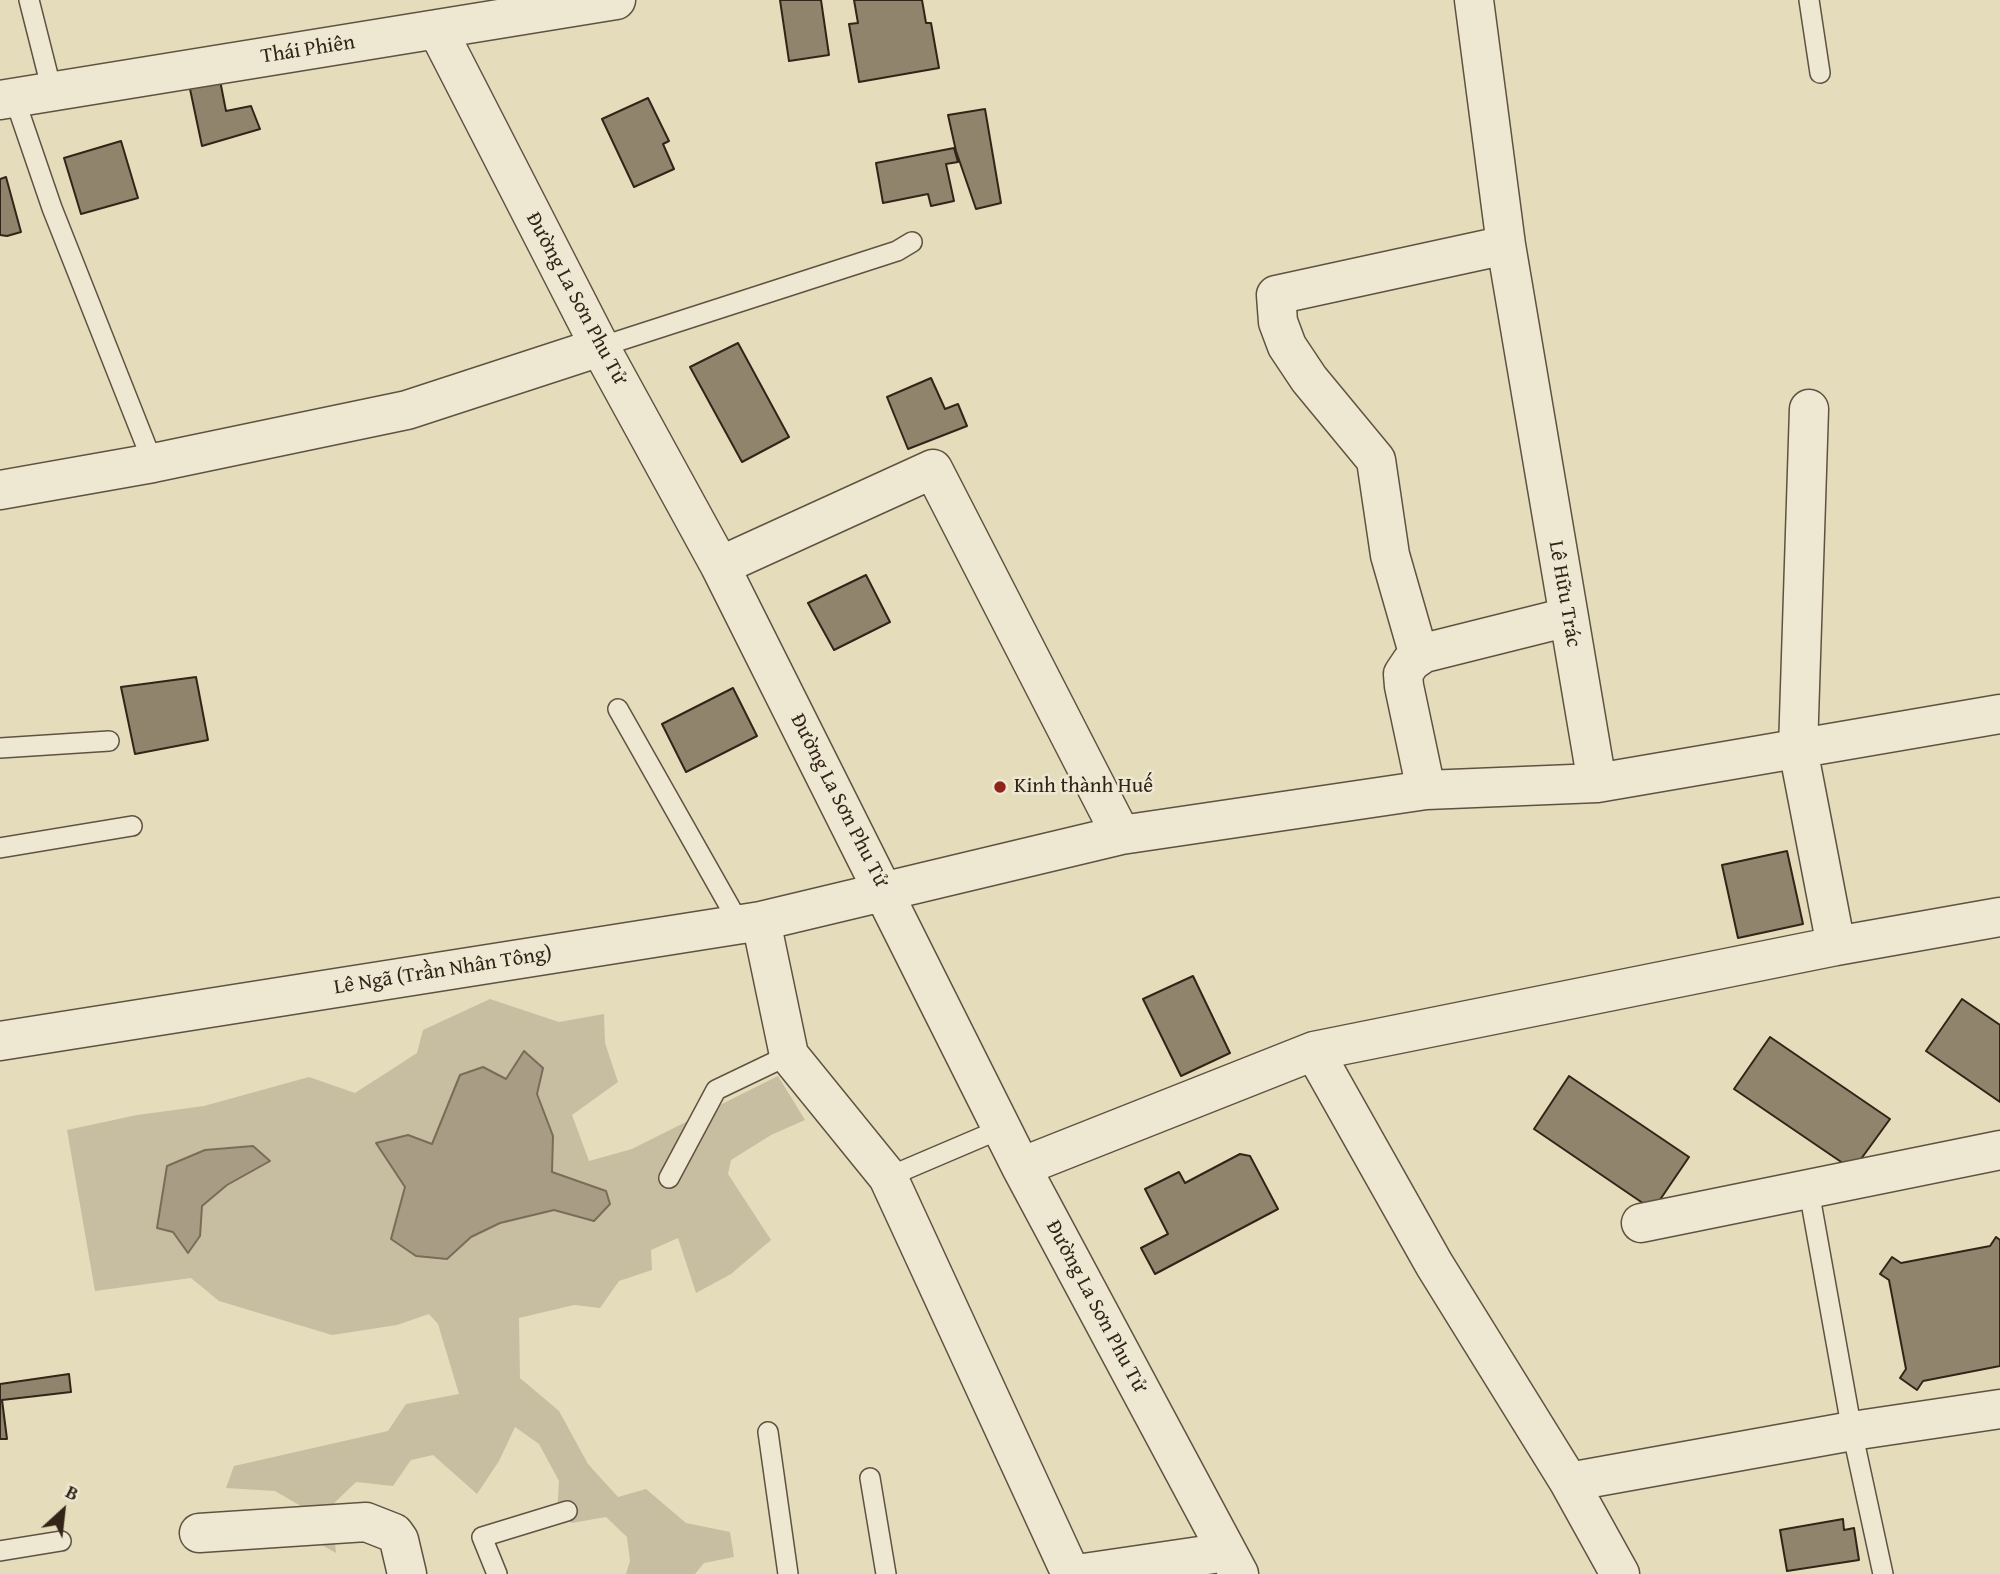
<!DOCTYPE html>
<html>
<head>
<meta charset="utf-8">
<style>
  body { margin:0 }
  #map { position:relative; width:2000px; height:1574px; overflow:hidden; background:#e5dcbc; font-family:"Gentium Book Plus",serif }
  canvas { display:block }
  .north { position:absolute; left:28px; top:1476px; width:70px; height:70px; -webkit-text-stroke:5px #eee8d3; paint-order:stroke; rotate:27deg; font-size:19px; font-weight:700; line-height:28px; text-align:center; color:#332418 }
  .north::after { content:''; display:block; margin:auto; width:24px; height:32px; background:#332418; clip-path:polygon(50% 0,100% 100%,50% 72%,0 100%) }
</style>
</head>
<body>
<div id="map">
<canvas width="2000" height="1574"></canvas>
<div class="north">B</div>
</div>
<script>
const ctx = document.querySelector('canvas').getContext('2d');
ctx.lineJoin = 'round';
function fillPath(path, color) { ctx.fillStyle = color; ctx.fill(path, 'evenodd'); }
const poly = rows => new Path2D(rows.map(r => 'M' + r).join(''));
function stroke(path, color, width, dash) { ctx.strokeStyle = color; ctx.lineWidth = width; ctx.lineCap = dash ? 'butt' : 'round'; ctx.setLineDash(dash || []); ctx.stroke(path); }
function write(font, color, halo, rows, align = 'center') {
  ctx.font = font + ' "Gentium Book Plus",serif'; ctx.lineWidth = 5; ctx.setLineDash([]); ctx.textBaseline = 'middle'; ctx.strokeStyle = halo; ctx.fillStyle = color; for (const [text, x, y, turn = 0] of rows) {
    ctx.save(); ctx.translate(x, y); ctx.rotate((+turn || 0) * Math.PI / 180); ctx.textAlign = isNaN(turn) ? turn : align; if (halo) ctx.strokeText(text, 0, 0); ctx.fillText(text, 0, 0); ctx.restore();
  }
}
fillPath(poly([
  [490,999,559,1022,604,1014,605,1043,618,1082,572,1115,589,1161,632,1149,778,1076,805,1120,771,1135,731,1160,728,1174,771,1240,731,1274,696,1293,678,1238,651,1250,652,1270,619,1281,600,1308,574,1305,519,1318,520,1378,559,1411,588,1464,618,1497,646,1489,686,1523,730,1532,734,1557,704,1563,695,1574,626,1574,630,1561,627,1537,606,1517,572,1523,557,1514,559,1481,539,1444,515,1427,499,1461,477,1494,433,1455,411,1460,393,1486,356,1482,331,1506,336,1553,317,1542,306,1509,275,1491,226,1488,234,1466,388,1431,406,1404,459,1394,438,1324,429,1314,397,1325,332,1335,219,1301,191,1278,95,1291,67,1130,137,1115,204,1106,309,1077,355,1093,417,1053,423,1030],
  [269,1161,227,1185,202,1206,200,1236,157,1228,161,1213]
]), '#c7bda0');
const water = poly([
  [524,1051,543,1068,537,1094,553,1136,552,1172,606,1191,610,1204,594,1221,554,1210,500,1223,471,1237,447,1259,416,1256,391,1239,405,1187,376,1143,408,1135,432,1144,460,1075,483,1067,506,1079,524,1051],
  [253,1146,270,1161,227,1185,202,1206,200,1236,188,1253,173,1232,157,1228,167,1166,205,1150,253,1146]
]);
fillPath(water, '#a89d84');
stroke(water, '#796d59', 2);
const building = poly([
  [780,0,821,0,829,55,789,61,780,0],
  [854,0,922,0,926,23,931,23,939,68,859,82,849,24,858,23,854,0],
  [217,65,226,111,251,106,260,129,202,146,186,70,217,65],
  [648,98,669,141,663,144,674,169,634,187,602,119,648,98],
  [985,109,1001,203,976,209,956,151,948,115,985,109],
  [121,141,138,198,81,214,64,158,121,141],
  [954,148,958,162,946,164,954,201,931,206,928,194,883,203,876,163,954,148],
  [6,177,21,232,7,236,0,235,0,179,6,177],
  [738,343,789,437,742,462,690,367,738,343],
  [931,378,945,409,958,404,967,426,908,449,887,397,931,378],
  [866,575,890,622,834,650,808,603,866,575],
  [196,677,208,740,135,754,121,687,196,677],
  [733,688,757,736,686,772,662,724,733,688],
  [1787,851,1803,924,1738,938,1722,865,1787,851],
  [1193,976,1230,1053,1181,1076,1143,999,1193,976],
  [1962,999,2000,1025,2000,1102,1926,1051,1962,999],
  [1770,1037,1890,1119,1853,1170,1734,1089,1770,1037],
  [1569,1076,1689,1157,1653,1210,1534,1129,1569,1076],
  [1240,1154,1250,1156,1278,1209,1155,1274,1141,1248,1168,1234,1145,1189,1179,1172,1185,1183,1240,1154],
  [1996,1237,2000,1240,2000,1366,1923,1381,1917,1390,1900,1378,1906,1369,1889,1280,1880,1274,1892,1257,1901,1263,1990,1246,1996,1237],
  [69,1374,71,1392,2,1400,7,1439,0,1439,0,1384,69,1374],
  [1843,1519,1844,1530,1854,1528,1859,1560,1787,1571,1780,1530,1843,1519]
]);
fillPath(building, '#90846d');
stroke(building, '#332418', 2);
const lane = poly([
  [29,0,52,91],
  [1809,0,1820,73],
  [14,97,52,208,153,463],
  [600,347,897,251,912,242],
  [618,709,739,923],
  [0,748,109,741],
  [0,848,132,826],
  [888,1177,1003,1128],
  [669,1178,716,1090,789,1055],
  [1809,1191,1852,1431,1883,1574],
  [768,1432,788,1574],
  [870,1478,886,1574],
  [0,1551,61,1541],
  [497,1574,482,1537,567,1511]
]);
const street = poly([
  [1474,0,1506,245,1597,783],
  [437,29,600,347,720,566,1021,1167,1239,1574],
  [0,100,616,0],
  [1809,409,1798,749,1836,946],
  [0,490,153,463,407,410,600,347],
  [720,566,933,469,1121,835],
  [1419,656,1390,555,1376,460,1309,379,1287,346,1278,322,1276,295,1506,245],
  [1426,790,1404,686,1403,674,1411,662,1424,653,1568,617],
  [761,921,789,1055,888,1177,1071,1574],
  [0,1041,761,921,1121,835,1426,790,1597,783,2000,714],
  [1314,1051,1434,1264,1569,1482,1620,1574],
  [1021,1167,1314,1051,1836,946,2000,917],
  [1641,1223,2000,1150],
  [1569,1482,1852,1431,2000,1409],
  [199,1533,366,1522,394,1533,399,1540,407,1574],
  [1077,1574,1227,1552]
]);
stroke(lane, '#605241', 22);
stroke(street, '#605241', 41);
stroke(lane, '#eee8d3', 19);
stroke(street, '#eee8d3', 38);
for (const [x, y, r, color] of [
  [1000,787,7,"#8f2418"]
]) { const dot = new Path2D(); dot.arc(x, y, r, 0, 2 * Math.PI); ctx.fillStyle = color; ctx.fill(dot); stroke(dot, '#eee8d3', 2.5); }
write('21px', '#332418', '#eee8d3', [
  ["Thái Phiên",308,50,-9],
  ["Đường La Sơn Phu Tử",576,299,62],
  ["Lê Hữu Trác",1564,594,80],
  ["Đường La Sơn Phu Tử",839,801,63],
  ["Lê Ngã (Trần Nhân Tông)",443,971,-9],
  ["Đường La Sơn Phu Tử",1096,1307,62]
]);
write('21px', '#332418', '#eee8d3', [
  ["Kinh thành Huế",1014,787]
], 'left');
</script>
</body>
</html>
